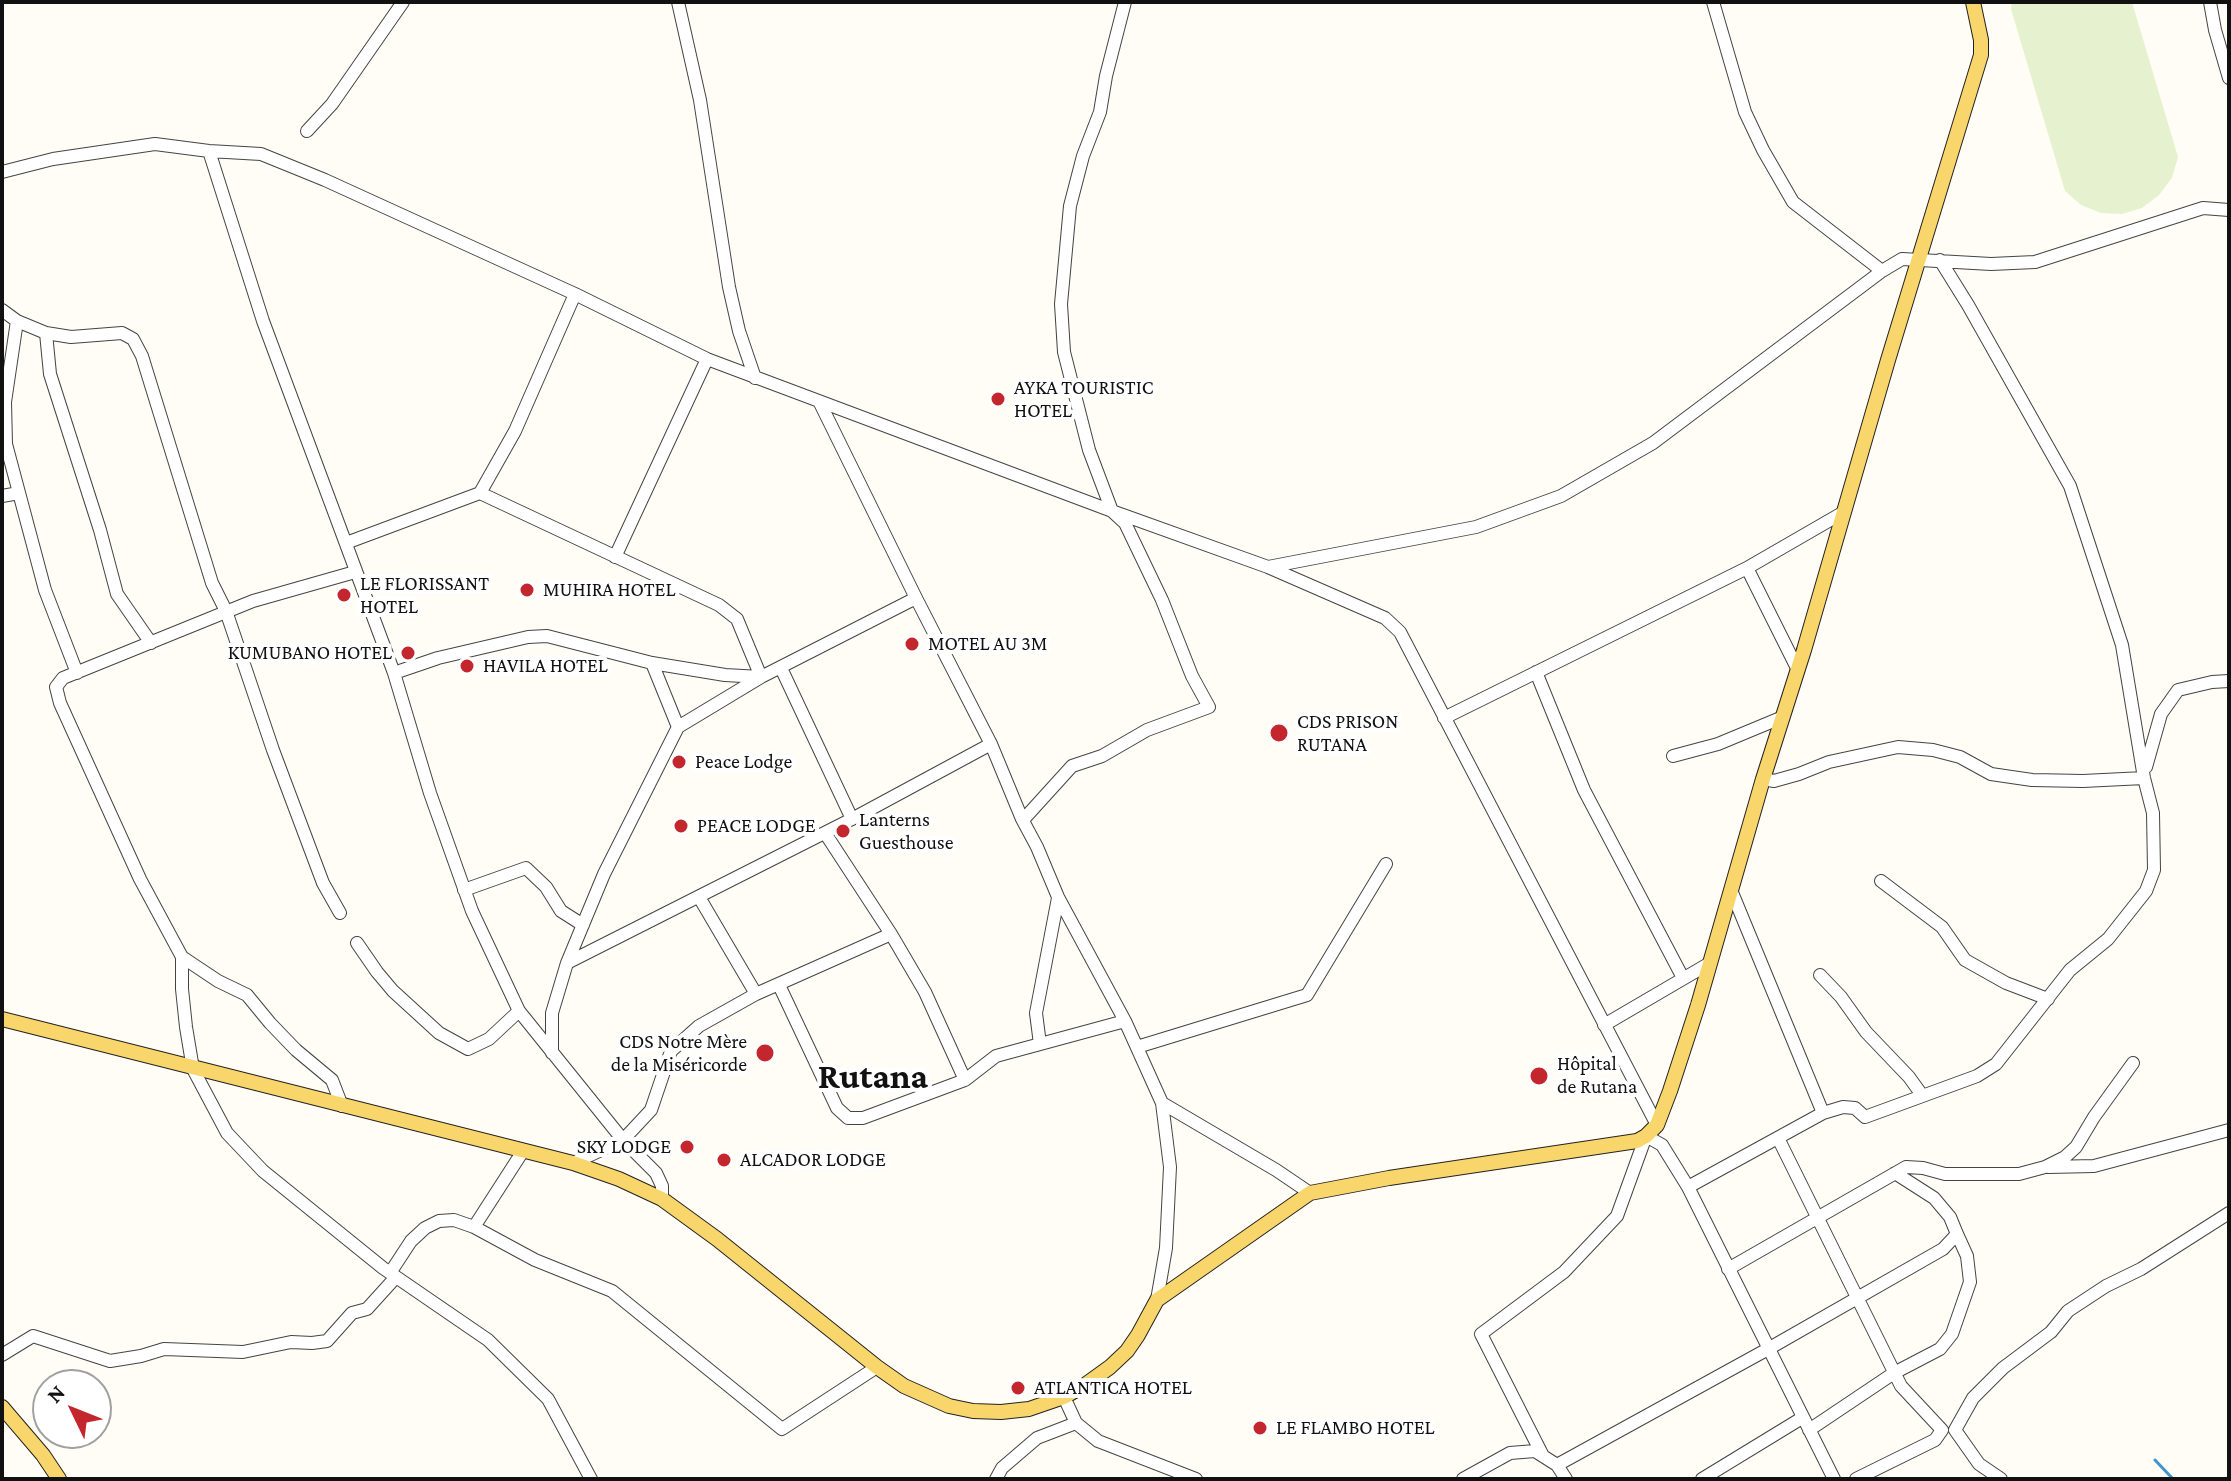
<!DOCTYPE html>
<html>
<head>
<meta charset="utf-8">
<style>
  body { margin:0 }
  #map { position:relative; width:2231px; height:1481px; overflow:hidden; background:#fffdf5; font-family:"Crimson Pro",serif }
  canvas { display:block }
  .frame { position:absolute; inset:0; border:4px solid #111; pointer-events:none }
  .north { position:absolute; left:32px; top:1369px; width:80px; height:80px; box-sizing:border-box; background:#fff; border:2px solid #a0a0a0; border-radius:50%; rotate:313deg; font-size:22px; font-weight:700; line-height:32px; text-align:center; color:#111 }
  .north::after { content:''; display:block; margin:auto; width:28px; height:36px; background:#c4262e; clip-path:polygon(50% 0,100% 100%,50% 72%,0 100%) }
</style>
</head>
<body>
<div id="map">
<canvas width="2231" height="1481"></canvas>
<div class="frame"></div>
<div class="north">N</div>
</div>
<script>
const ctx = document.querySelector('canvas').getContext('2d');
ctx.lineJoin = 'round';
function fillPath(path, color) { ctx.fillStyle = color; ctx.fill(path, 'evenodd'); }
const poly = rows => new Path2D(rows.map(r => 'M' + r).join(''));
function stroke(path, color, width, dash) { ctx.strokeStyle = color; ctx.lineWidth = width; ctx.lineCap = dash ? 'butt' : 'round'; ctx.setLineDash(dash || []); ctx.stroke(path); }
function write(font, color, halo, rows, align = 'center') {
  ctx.font = font + ' "Crimson Pro",serif'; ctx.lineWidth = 8; ctx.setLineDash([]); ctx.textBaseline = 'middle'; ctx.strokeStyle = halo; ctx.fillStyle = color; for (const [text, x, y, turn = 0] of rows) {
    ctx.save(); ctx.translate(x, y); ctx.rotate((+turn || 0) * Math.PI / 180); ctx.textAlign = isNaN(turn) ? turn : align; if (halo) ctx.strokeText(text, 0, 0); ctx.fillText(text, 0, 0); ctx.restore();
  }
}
fillPath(poly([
  [2012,2,2132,2,2178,157,2172,178,2159,195,2142,208,2122,214,2101,213,2081,205,2065,191,2011,9]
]), '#e6f2cf');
stroke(poly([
  [2155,1460,2173,1479]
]), '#3f96cf', 3);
const minor = poly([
  [678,2,700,100,729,287,739,331,755,378],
  [1713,2,1745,112,1763,150,1793,202,1882,271],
  [2210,2,2215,30,2229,78],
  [307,131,332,104,403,2],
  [209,151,263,321,394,673,430,793,472,911,519,1011,623,1140,656,1173,662,1186,662,1199],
  [2,172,53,159,155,144,209,151,261,154,325,180,575,294,707,359,1112,511,1268,567,1476,527,1561,496,1653,443,1882,271,1902,259,1991,264,2035,262,2203,208,2229,210],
  [2,310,17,321,46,333,71,337,122,333,133,339,142,356,212,583,226,611,273,750,323,883,340,913],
  [17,321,5,402,6,444,45,590,77,673],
  [46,333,50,374,100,530,117,594,151,643],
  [820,403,916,598,991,744,1022,819,1037,847,1058,897,1125,1021,1162,1103,1170,1167,1166,1248,1157,1300],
  [480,493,515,431,575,294],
  [2,496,19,493],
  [346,543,480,493,719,605,737,619,761,677,678,727],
  [615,557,707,359],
  [1268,567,1385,618,1400,632,1657,1125],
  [1747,568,1844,512],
  [355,572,253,601,63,678,56,687,60,703,140,879,182,957,182,989,186,1027,193,1069,227,1133,263,1171,383,1268,488,1340,548,1399,591,1479],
  [781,668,852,819],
  [1536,672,1584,790,1683,978],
  [394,673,438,658,528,637,547,636,652,663,725,675,761,677,916,598],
  [1444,718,1747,568,1798,670],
  [1673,756,1718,744,1783,717],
  [2146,767,2161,714,2178,690,2212,682,2229,681],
  [1763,779,1774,781,1799,774,1829,762,1898,747,1933,750,1960,757,1991,774,2032,780,2083,781,2144,778],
  [1023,820,1072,766,1102,756,1147,730,1209,707,1192,676,1162,600,1125,523,1112,511,1089,450,1064,352,1061,304,1070,206,1083,156,1100,112,1106,76,1125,2],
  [1881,881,1942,927,1965,960,2006,983,2048,999],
  [464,890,526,868,546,887,561,911,583,925],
  [1731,890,1823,1113],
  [357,943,377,972,393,991,439,1033,468,1049,489,1039,519,1011],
  [182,957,218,981,247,995,270,1023,296,1050,332,1080,342,1106],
  [567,963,852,819,991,744],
  [1820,975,1841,997,1866,1032,1909,1077,1922,1095],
  [779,985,837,1108,848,1118,863,1118,965,1080,925,992,891,934,825,833],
  [756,994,891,934],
  [1604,1025,1710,963],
  [1040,1044,1036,1013,1058,898],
  [1137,1047,1307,995,1386,864],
  [552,1053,552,1013,567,963,604,874,678,727,652,663],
  [965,1080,996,1056,1125,1021],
  [1162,1103,1276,1170,1310,1193],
  [1778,1138,1901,1386,1942,1430,1935,1440,1856,1479],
  [573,1163,623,1140,651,1110,671,1051,699,1026,756,994,699,897],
  [2048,1167,2094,1166,2229,1130],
  [1688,1187,1823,1113,1843,1107,1855,1108,1865,1117,1977,1076,1996,1064,2070,970,2108,939,2146,891,2154,870,2153,813,2144,778,2122,645,2070,486,1968,305,1940,260],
  [474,1227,535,1260,612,1291,782,1429,877,1367],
  [1728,1269,1906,1167,1923,1168,1945,1174,2019,1174,2045,1167,2065,1157,2076,1147,2094,1117,2133,1063],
  [390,1273,411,1241,425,1228,439,1221,454,1220,474,1227,523,1151],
  [2,1355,33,1336,110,1361,141,1356,164,1349,243,1352,291,1342,312,1343,327,1341,352,1313,367,1309,396,1277],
  [1064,1397,1076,1423,1098,1441,1196,1479],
  [1809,1430,1894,1373,1940,1349,1952,1334,1970,1282,1967,1256,1957,1234],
  [1543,1456,1481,1334,1564,1272,1617,1216,1646,1136,1662,1145,1688,1187,1834,1479],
  [1557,1465,1566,1479],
  [996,1479,1002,1468,1037,1438,1076,1423],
  [1463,1479,1510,1453,1535,1451,1557,1465,1768,1349,1943,1249,1957,1234,1950,1217,1934,1198,1895,1173],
  [1702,1479,1802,1418],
  [2001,1479,1979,1464,1955,1430,1973,1398,2003,1368,2051,1332,2068,1311,2106,1286,2141,1269,2229,1213]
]);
const major = poly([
  [2,1019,573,1163,619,1179,662,1199,717,1239,877,1367,904,1386,949,1406,973,1411,1001,1412,1029,1409,1064,1397,1085,1385,1110,1367,1127,1351,1138,1335,1157,1300,1310,1193,1389,1178,1637,1141,1646,1136,1657,1125,1670,1091,1698,1005,1763,779,1804,650,1888,360,1981,55,1981,40,1973,2],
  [2,1407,43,1455,59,1479]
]);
stroke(minor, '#444', 14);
stroke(major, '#222', 16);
stroke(minor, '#fff', 12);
stroke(major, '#f9d66b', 14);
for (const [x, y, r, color] of [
  [998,399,8,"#c4262e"],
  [527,590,8,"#c4262e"],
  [344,595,8,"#c4262e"],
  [912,644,8,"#c4262e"],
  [408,653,8,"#c4262e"],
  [467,666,8,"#c4262e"],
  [1279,733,10,"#c4262e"],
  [679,762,8,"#c4262e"],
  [681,826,8,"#c4262e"],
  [843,831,8,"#c4262e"],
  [765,1053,10,"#c4262e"],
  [1539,1076,10,"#c4262e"],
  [687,1147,8,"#c4262e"],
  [724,1160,8,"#c4262e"],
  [1018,1388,8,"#c4262e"],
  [1260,1428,8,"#c4262e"]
]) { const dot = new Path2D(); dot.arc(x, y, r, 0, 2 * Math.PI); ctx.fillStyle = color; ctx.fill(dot); stroke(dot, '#fff', 3); }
write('20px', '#111', '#fff', [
  ["AYKA TOURISTIC",1014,388],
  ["HOTEL",1014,411],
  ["LE FLORISSANT",360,584],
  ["HOTEL",360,607],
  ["MUHIRA HOTEL",543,590],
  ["MOTEL AU 3M",928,644],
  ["KUMUBANO HOTEL",392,653,"right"],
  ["HAVILA HOTEL",483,666],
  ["CDS PRISON",1297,722],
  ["RUTANA",1297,745],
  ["Peace Lodge",695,762],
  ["Lanterns",859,820],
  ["Guesthouse",859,843],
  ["PEACE LODGE",697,826],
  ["CDS Notre Mère",747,1042,"right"],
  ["de la Miséricorde",747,1065,"right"],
  ["Hôpital",1557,1064],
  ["de Rutana",1557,1087],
  ["SKY LODGE",671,1147,"right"],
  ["ALCADOR LODGE",740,1160],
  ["ATLANTICA HOTEL",1034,1388],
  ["LE FLAMBO HOTEL",1276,1428]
], 'left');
write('bold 36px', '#111', '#fff', [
  ["Rutana",873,1077]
]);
</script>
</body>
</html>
